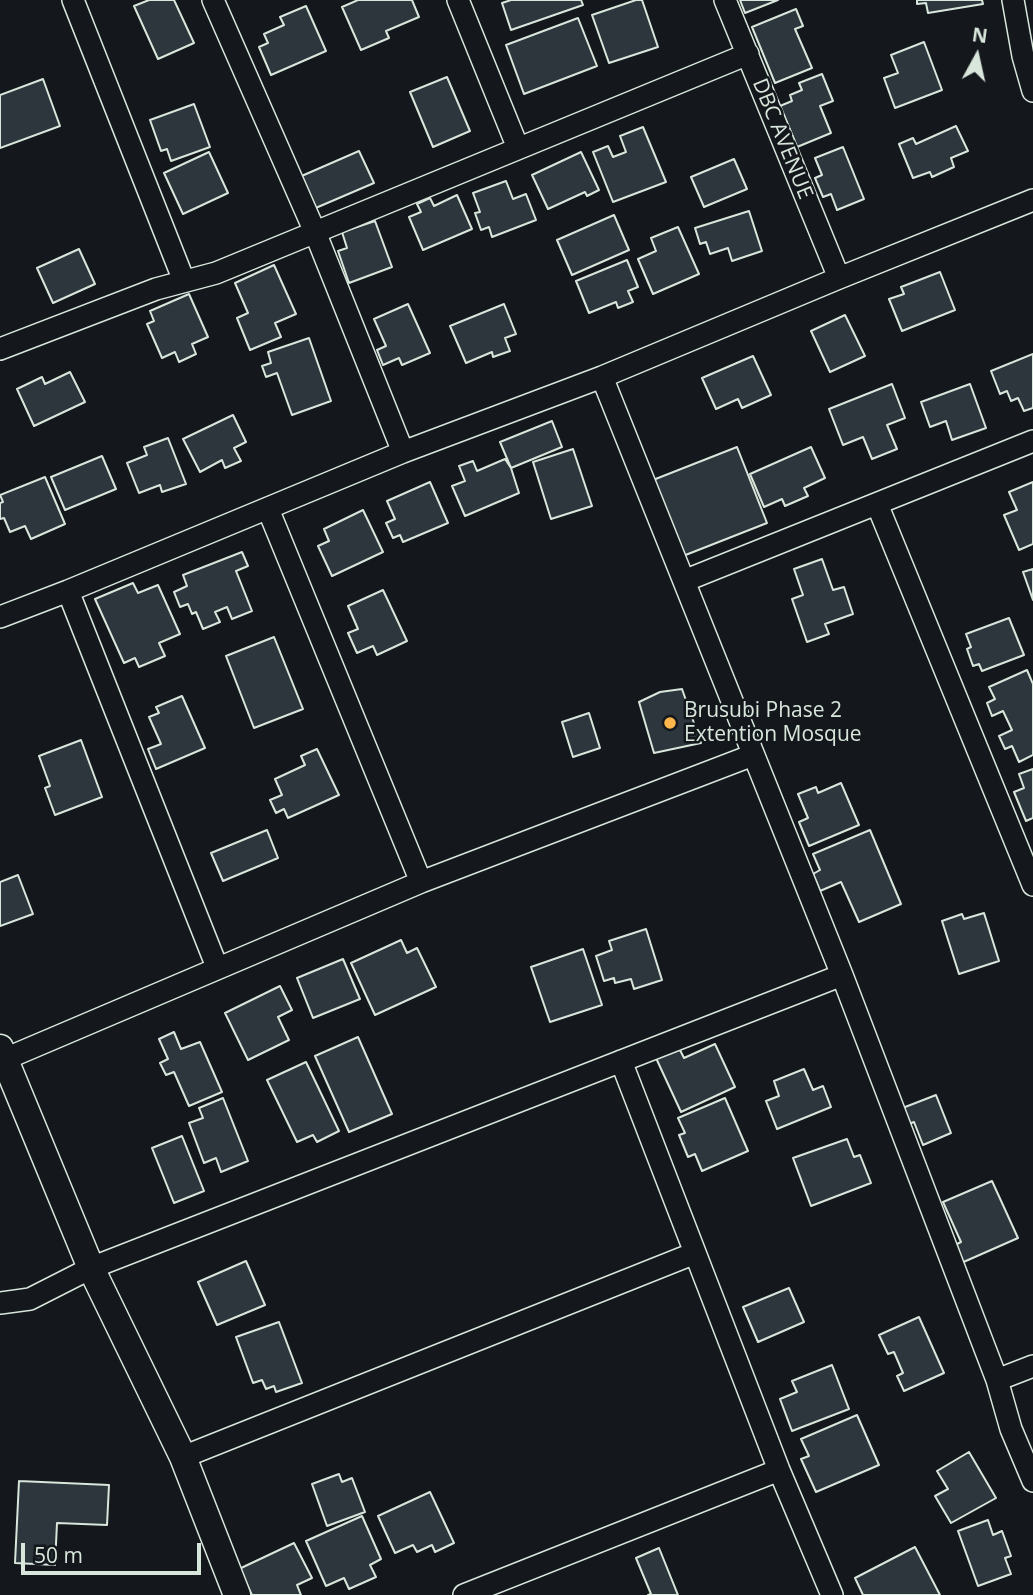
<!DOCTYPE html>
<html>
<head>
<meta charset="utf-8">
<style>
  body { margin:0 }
  #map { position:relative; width:1033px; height:1595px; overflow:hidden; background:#14181c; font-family:"Open Sans",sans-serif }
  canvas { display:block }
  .north { position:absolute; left:942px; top:21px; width:70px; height:70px; -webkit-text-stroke:5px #14181c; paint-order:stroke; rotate:8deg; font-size:19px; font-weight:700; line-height:28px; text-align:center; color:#d8e6dc }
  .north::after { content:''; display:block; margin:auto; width:24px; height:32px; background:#d8e6dc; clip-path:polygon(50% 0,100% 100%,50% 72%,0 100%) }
  .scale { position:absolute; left:21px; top:1543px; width:180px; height:32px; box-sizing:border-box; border:4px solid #d8e6dc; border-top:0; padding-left:9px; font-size:21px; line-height:24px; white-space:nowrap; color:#d8e6dc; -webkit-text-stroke:5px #14181c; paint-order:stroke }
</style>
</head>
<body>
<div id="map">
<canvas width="1033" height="1595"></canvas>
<div class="north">N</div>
<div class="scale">50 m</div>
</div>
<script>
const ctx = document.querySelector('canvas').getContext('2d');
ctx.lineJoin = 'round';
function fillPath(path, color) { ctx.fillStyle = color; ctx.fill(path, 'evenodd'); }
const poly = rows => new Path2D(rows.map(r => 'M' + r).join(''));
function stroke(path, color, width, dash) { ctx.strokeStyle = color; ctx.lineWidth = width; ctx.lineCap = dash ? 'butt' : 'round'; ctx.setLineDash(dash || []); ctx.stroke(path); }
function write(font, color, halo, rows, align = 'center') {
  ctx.font = font + ' "Open Sans",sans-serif'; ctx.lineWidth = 5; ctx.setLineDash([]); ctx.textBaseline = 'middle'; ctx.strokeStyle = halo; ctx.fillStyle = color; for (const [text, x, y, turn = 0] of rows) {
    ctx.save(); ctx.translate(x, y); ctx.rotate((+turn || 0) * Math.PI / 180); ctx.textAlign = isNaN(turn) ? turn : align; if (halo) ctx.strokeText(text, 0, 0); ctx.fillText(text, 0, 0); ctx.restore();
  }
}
const building = poly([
  [149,0,174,0,194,43,158,59,134,6,149,0],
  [358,0,412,0,419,17,386,31,389,38,361,50,342,7,358,0],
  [511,0,581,0,583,5,511,30,502,3,511,0],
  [636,0,642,0,658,47,609,63,592,15,636,0],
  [740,0,778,0,745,13,740,0],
  [917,0,982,0,983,4,928,13,926,3,917,4,917,0],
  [306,6,326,51,271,75,259,47,268,43,264,34,284,25,280,17,306,6],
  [796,9,803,26,795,29,812,68,775,83,752,27,796,9],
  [578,18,597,66,524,94,506,45,578,18],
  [924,42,942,90,895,108,884,78,898,73,891,55,924,42],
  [822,74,833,101,820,106,831,133,797,147,780,106,792,101,790,95,802,90,799,83,822,74],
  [447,77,470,131,433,147,410,92,447,77],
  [43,79,60,126,0,148,0,95,43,79],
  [194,104,210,147,171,161,167,149,161,151,150,120,194,104],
  [956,126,968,151,951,158,954,167,932,177,930,172,913,178,899,144,913,138,916,144,956,126],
  [643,127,666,182,613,202,593,152,608,146,613,157,626,152,620,136,643,127],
  [843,147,864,199,837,210,831,194,823,197,815,178,822,175,815,158,843,147],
  [359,151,374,183,311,210,297,178,359,151],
  [209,152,228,193,183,214,164,173,209,152],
  [581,152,599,190,587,196,585,192,548,209,532,175,581,152],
  [734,159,747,189,704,207,691,177,734,159],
  [506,181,513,199,526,194,536,220,492,237,489,227,481,230,475,213,480,212,473,193,506,181],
  [457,195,472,229,423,250,409,217,421,212,417,204,430,198,434,206,457,195],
  [749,211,762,251,732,261,728,248,710,254,706,242,700,244,695,228,749,211],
  [614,215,629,250,572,275,557,240,614,215],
  [375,221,392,267,349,283,338,251,347,248,342,232,375,221],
  [678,227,699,274,653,294,638,259,656,251,651,238,678,227],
  [79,249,95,284,53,303,37,268,79,249],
  [627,260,638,287,628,291,633,302,618,308,616,302,589,313,576,281,627,260],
  [274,265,296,314,275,323,281,337,250,350,237,318,248,313,235,283,274,265],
  [940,272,955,310,902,331,889,299,904,294,901,287,940,272],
  [189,294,208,337,192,344,196,354,179,362,175,352,162,358,147,324,154,321,150,311,189,294],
  [408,304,430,353,402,365,399,358,383,365,377,350,386,346,374,319,408,304],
  [504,304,516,334,505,338,510,351,493,357,492,352,466,363,450,326,504,304],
  [845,315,865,356,830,372,811,331,845,315],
  [309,338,331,401,292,415,277,373,266,377,262,366,271,363,268,352,309,338],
  [1033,354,1033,408,1024,411,1018,398,1011,401,1007,391,1000,394,991,371,1033,354],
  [753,356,771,395,742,408,738,399,716,409,702,378,753,356],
  [70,372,85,402,34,426,17,389,42,377,45,384,70,372],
  [892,384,905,418,887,425,897,449,872,459,863,437,843,445,829,409,892,384],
  [970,384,986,428,952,440,946,421,930,427,921,402,970,384],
  [233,415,246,442,234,448,241,461,225,468,222,460,200,472,183,439,233,415],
  [552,421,562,447,511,468,500,442,552,421],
  [168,438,186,484,162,492,160,485,139,493,127,463,147,455,144,447,168,438],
  [737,447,767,523,683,556,653,480,737,447],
  [811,447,825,478,804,488,808,496,785,506,782,499,764,507,750,474,811,447],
  [573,449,592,506,551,519,533,462,573,449],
  [102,456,116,489,65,510,51,477,102,456],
  [505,459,511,468,519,493,465,516,452,486,465,481,459,466,473,461,477,471,505,459],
  [45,477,65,524,31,539,25,526,10,532,4,518,0,519,0,503,3,502,0,495,45,477],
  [430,482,448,523,403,542,400,535,393,538,386,523,395,519,387,501,430,482],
  [1033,482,1033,544,1019,550,1004,515,1017,510,1009,492,1033,482],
  [363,510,383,552,332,576,318,546,329,541,324,529,363,510],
  [242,552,248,566,236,571,252,611,232,619,227,607,215,612,220,622,203,629,196,612,192,614,188,604,180,607,174,592,187,586,183,575,242,552],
  [822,559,833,590,844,587,853,614,825,624,829,634,807,642,792,599,803,595,794,569,822,559],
  [1033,569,1033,600,1023,572,1033,569],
  [133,583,138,593,158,585,180,634,159,643,165,656,139,667,135,658,124,663,95,599,133,583],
  [383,590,407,641,377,655,373,646,357,653,348,633,358,629,348,606,383,590],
  [1009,618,1024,655,982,671,979,664,973,666,967,649,971,647,966,634,1009,618],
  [274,637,303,709,254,728,226,656,274,637],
  [1027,670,1033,684,1033,755,1019,762,1012,746,1005,749,999,736,1012,730,1003,711,992,716,987,703,995,699,989,687,1027,670],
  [682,689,701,743,654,753,639,702,660,692,682,689],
  [182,696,205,748,156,769,148,749,161,744,149,717,159,713,156,707,182,696],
  [589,713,600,748,573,757,562,722,589,713],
  [81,740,102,797,55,815,45,788,50,786,39,756,81,740],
  [317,749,339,795,288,818,284,809,276,813,270,800,282,795,275,779,305,765,301,756,317,749],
  [1033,769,1033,818,1026,821,1014,792,1024,788,1019,774,1033,769],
  [841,783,859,825,809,846,799,822,808,818,798,794,816,787,818,793,841,783],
  [267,830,278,858,223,881,211,853,267,830],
  [870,830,901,904,859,922,841,882,820,891,813,874,820,870,813,854,870,830],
  [18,875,33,914,0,926,0,882,18,875],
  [984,913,999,961,959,974,942,921,962,914,964,919,984,913],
  [646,929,662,980,634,989,631,979,615,983,614,978,604,981,596,956,612,950,609,941,646,929],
  [401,940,407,953,417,948,436,987,375,1015,351,963,401,940],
  [583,949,602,1005,550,1022,531,967,583,949],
  [343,959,360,999,313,1018,297,978,343,959],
  [280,986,292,1010,278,1017,289,1040,248,1060,225,1013,280,986],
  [174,1032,181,1049,200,1042,222,1092,189,1106,174,1072,166,1075,160,1063,168,1059,159,1039,174,1032],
  [358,1037,392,1114,349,1132,315,1056,358,1037],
  [715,1044,735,1087,681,1112,656,1058,679,1048,684,1058,715,1044],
  [306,1062,339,1131,317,1142,313,1135,297,1142,267,1080,306,1062],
  [804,1069,813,1090,823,1086,831,1107,777,1129,766,1101,779,1096,774,1081,804,1069],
  [936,1095,951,1133,923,1145,914,1122,906,1125,900,1109,936,1095],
  [223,1098,248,1161,221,1172,216,1158,204,1163,189,1123,203,1118,199,1108,223,1098],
  [725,1098,748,1151,702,1171,695,1154,688,1157,679,1135,685,1133,678,1118,725,1098],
  [182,1136,204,1191,174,1203,152,1148,182,1136],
  [847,1139,854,1157,860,1155,871,1183,811,1206,793,1158,847,1139],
  [992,1181,1018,1238,959,1264,951,1247,961,1242,943,1202,992,1181],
  [246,1261,265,1305,217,1325,198,1282,246,1261],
  [789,1288,804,1322,758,1342,743,1307,789,1288],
  [919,1317,944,1373,904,1391,897,1376,903,1373,894,1352,888,1354,879,1335,919,1317],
  [279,1322,302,1383,276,1392,274,1386,266,1389,262,1380,253,1383,236,1337,279,1322],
  [832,1365,849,1409,792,1431,780,1399,797,1392,792,1381,832,1365],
  [857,1415,879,1465,816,1492,801,1459,809,1456,801,1439,857,1415],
  [969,1452,996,1498,951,1523,935,1496,948,1489,937,1471,969,1452],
  [339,1474,342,1482,352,1478,365,1512,327,1526,312,1484,339,1474],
  [19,1481,109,1485,107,1525,57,1523,55,1565,15,1563,19,1481],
  [430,1492,454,1543,435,1552,432,1545,417,1552,413,1545,395,1553,378,1516,430,1492],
  [362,1516,381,1559,370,1565,376,1577,349,1589,344,1578,326,1586,306,1541,362,1516],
  [988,1520,993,1535,1002,1531,1011,1556,1005,1558,1011,1574,978,1586,958,1531,988,1520],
  [294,1543,312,1578,297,1585,301,1595,252,1595,239,1569,294,1543],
  [915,1547,940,1595,863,1595,855,1578,915,1547],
  [659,1548,678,1595,648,1595,651,1594,636,1558,659,1548]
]);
fillPath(building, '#2c363c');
stroke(building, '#d8e6dc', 2);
const minor = poly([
  [73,0,184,281],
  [213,0,315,232,403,452],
  [458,0,518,148],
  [725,0,839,278],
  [1013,0,1023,56,1033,91],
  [0,349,156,289,216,273,748,54],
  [602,377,842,975,997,1380,1011,1429,1033,1481],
  [877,504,1033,885],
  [268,509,421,882],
  [684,581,1033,441],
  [68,591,217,967],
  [0,617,68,591,403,452,602,377,839,278,1033,200],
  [5,1059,421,882,753,755],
  [621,1061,779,1470,832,1595],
  [0,1303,30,1299,91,1268,842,975],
  [997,1380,1033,1366],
  [183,1457,695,1253],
  [464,1595,779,1470]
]);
const tertiary = poly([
  [0,1048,91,1268,183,1457,237,1595]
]);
stroke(minor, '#d8e6dc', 24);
stroke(tertiary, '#d8e6dc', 29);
stroke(minor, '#14181c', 21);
stroke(tertiary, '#14181c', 26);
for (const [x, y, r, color] of [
  [670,723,7,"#ffb74d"]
]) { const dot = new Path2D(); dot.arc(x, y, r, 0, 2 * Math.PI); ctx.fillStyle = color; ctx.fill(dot); stroke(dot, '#14181c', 2.5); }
write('21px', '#d8e6dc', '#14181c', [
  ["DBC AVENUE",782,139,68]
]);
write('21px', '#d8e6dc', '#14181c', [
  ["Brusubi Phase 2",684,711],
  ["Extention Mosque",684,735]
], 'left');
</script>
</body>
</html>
